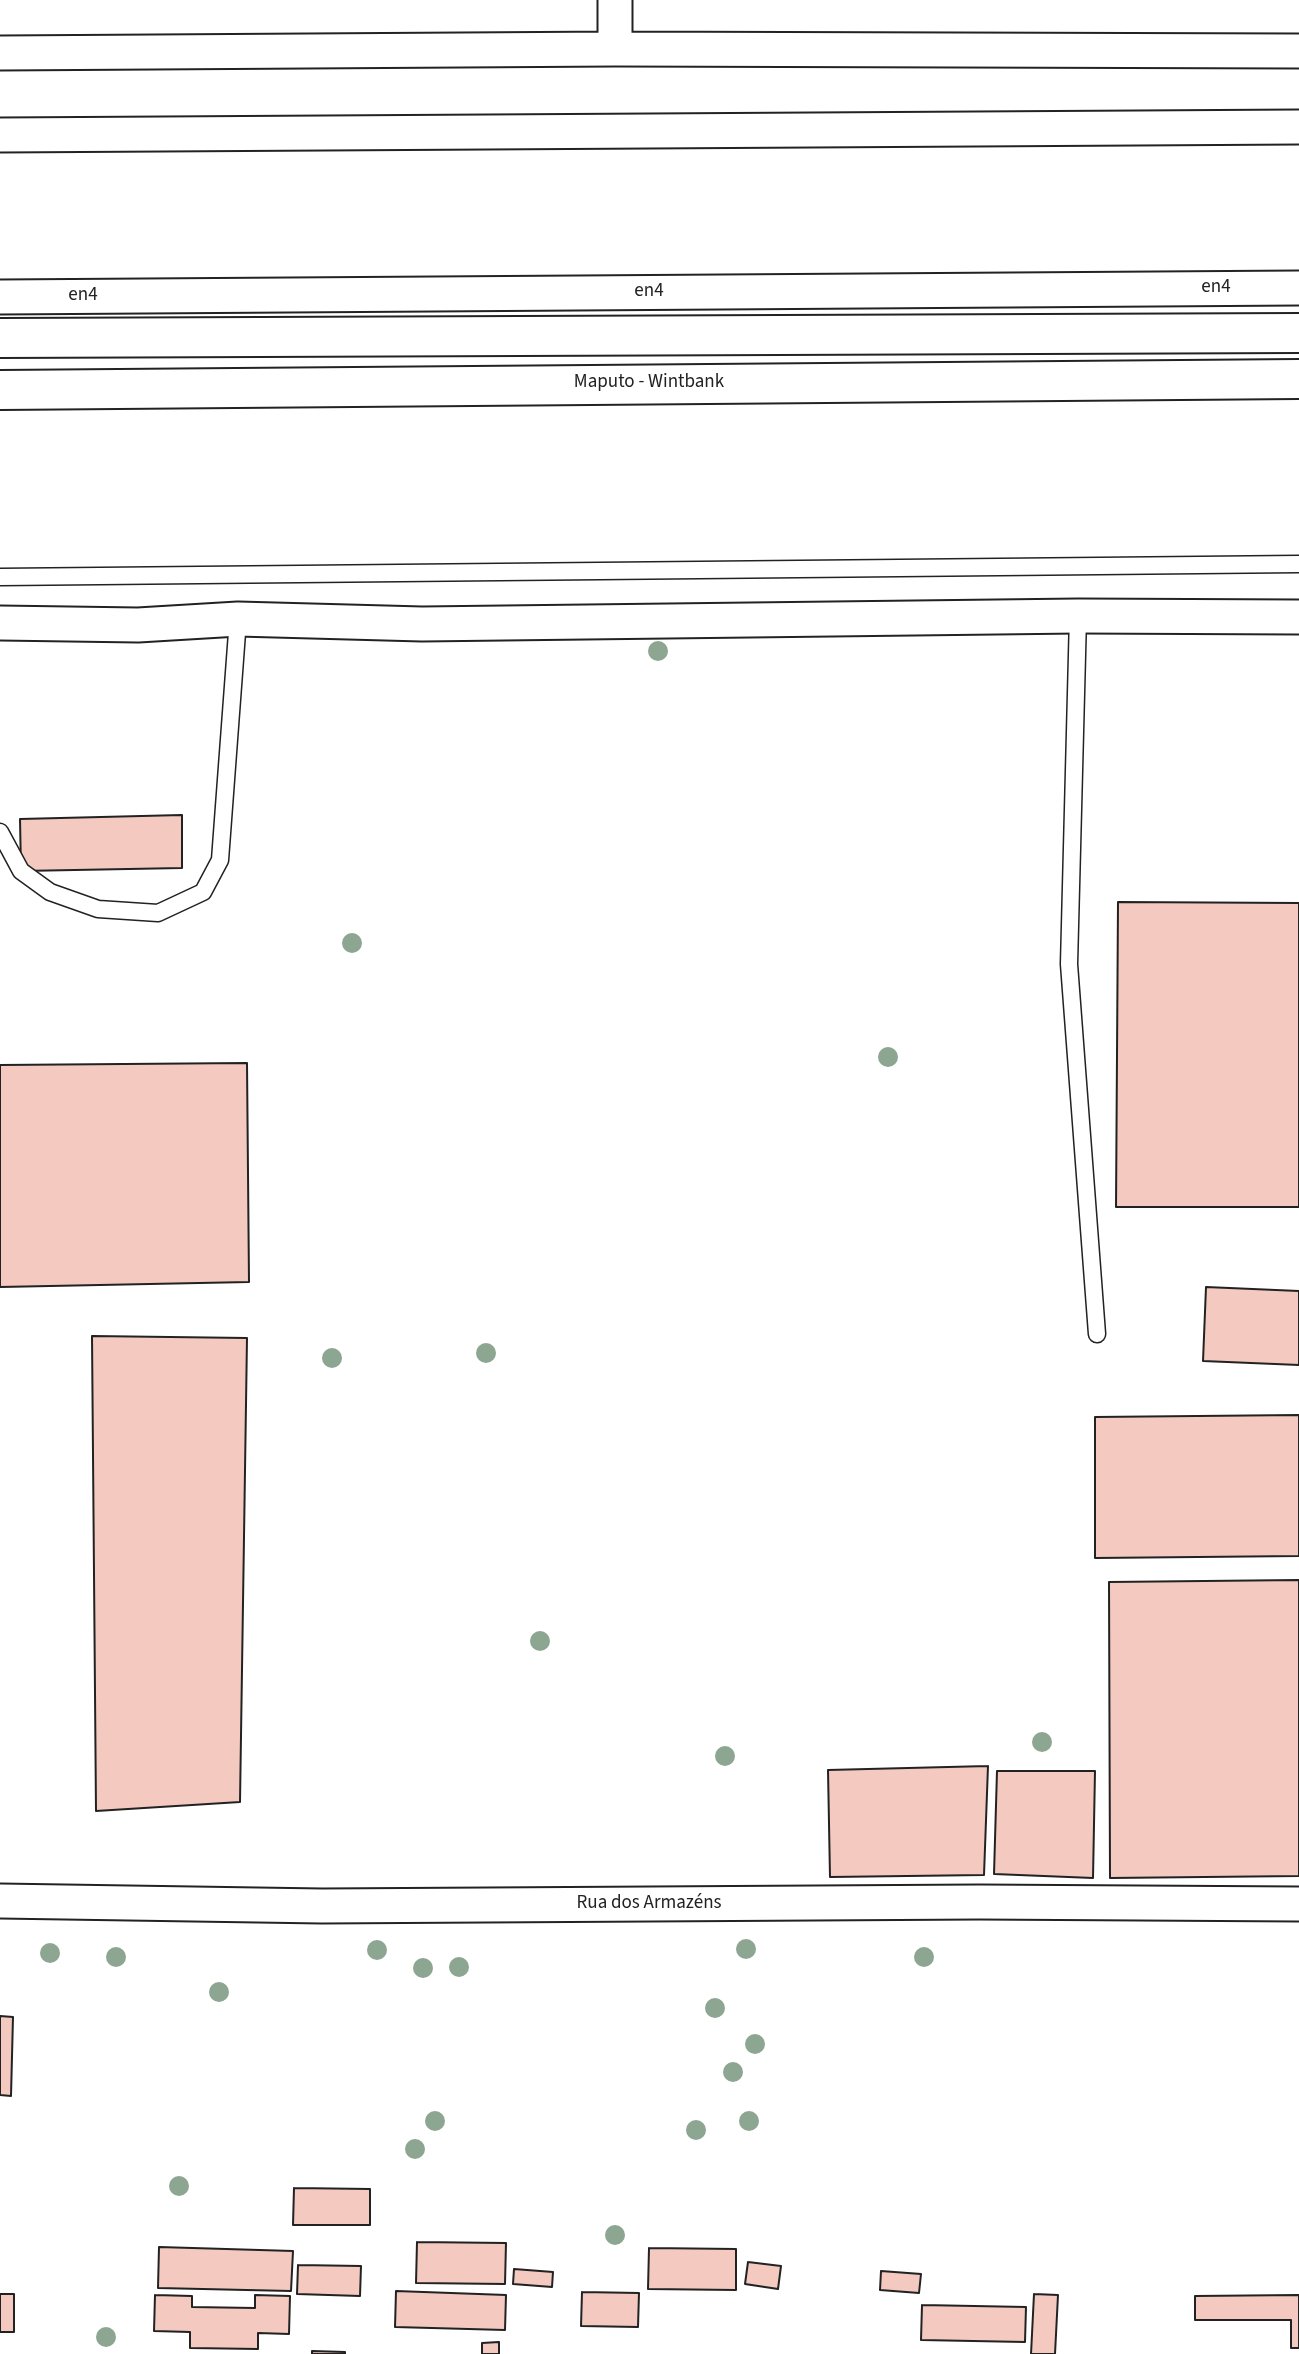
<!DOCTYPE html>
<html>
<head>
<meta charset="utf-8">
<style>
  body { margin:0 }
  canvas { display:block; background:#fff }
</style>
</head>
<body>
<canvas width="1299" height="2354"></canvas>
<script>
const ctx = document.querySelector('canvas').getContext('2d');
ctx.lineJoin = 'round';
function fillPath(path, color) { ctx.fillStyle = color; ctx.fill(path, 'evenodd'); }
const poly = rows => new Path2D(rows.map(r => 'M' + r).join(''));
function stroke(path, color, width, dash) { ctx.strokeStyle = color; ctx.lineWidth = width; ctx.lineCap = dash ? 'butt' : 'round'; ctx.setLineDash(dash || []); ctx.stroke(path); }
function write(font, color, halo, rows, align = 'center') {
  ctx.font = font + ' "Source Sans 3",sans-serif'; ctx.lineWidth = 5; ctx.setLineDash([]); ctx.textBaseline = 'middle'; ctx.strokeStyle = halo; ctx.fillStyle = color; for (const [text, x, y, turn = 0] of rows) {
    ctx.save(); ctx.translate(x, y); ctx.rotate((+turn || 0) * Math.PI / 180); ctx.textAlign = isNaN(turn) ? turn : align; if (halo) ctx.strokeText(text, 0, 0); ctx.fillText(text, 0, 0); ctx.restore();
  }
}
const building = poly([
  [182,815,182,868,21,871,20,819,182,815],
  [1118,902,1299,903,1299,1207,1116,1207,1118,902],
  [247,1063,249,1282,0,1287,0,1065,247,1063],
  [1206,1287,1299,1291,1299,1365,1203,1361,1206,1287],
  [92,1336,247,1338,240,1802,96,1811,92,1336],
  [1299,1415,1299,1556,1095,1558,1095,1417,1299,1415],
  [1299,1580,1299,1876,1110,1878,1109,1582,1299,1580],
  [988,1766,984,1875,830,1877,828,1770,988,1766],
  [997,1771,1095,1771,1093,1878,994,1874,997,1771],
  [0,2016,13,2017,11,2096,0,2095,0,2016],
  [294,2188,370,2189,370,2225,293,2225,294,2188],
  [417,2242,506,2243,505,2284,416,2283,417,2242],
  [159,2247,293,2251,291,2291,158,2288,159,2247],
  [649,2248,736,2249,736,2290,648,2289,649,2248],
  [748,2262,781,2266,778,2289,745,2284,748,2262],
  [298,2265,361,2266,360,2296,297,2294,298,2265],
  [514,2269,553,2272,552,2287,513,2284,514,2269],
  [881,2271,921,2274,919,2293,880,2290,881,2271],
  [396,2291,506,2295,505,2330,395,2327,396,2291],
  [582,2292,639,2293,638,2327,581,2326,582,2292],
  [0,2294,14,2294,14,2332,0,2332,0,2294],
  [1034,2294,1058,2295,1055,2354,1031,2354,1034,2294],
  [155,2295,192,2296,192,2307,255,2308,255,2295,290,2296,289,2334,258,2333,258,2349,190,2348,190,2332,154,2331,155,2295],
  [1299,2295,1299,2348,1291,2348,1291,2320,1195,2320,1195,2296,1299,2295],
  [922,2305,1026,2307,1025,2342,921,2340,922,2305],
  [499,2342,499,2354,482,2354,482,2343,499,2342],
  [312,2351,345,2352,345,2354,312,2354,312,2351]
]);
fillPath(building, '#f3c9c0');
stroke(building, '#222', 2);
const service = poly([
  [0,577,1299,564],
  [1078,616,1069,964,1097,1334],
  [0,832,21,871,50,892,98,909,158,913,203,892,220,860,238,619]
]);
const minor = poly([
  [615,49,615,0],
  [0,53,615,49,1299,51],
  [0,135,1299,127],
  [0,297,1299,288],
  [0,623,138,625,238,619,422,624,1078,616,1299,617],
  [0,1901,322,1906,979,1902,1299,1904]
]);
const trunk = poly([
  [0,338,1299,333],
  [0,390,1299,379]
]);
stroke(service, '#222', 19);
stroke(minor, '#222', 37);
stroke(trunk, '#222', 42);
stroke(service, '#fff', 16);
stroke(minor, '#fff', 33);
stroke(trunk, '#fff', 38);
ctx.fillStyle = '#8da692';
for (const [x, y] of [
  [658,651],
  [352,943],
  [888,1057],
  [486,1353],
  [332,1358],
  [540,1641],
  [1042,1742],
  [725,1756],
  [746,1949],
  [377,1950],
  [50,1953],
  [116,1957],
  [924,1957],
  [459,1967],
  [423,1968],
  [219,1992],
  [715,2008],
  [755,2044],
  [733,2072],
  [435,2121],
  [749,2121],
  [696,2130],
  [415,2149],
  [179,2186],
  [615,2235],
  [106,2337]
]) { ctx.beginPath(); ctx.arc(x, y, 10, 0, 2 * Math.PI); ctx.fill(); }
write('19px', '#222', '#fff', [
  ["en4",1216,288],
  ["en4",649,292],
  ["en4",83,296],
  ["Maputo - Wintbank",649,383],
  ["Rua dos Armazéns",649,1904]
]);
</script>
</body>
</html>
